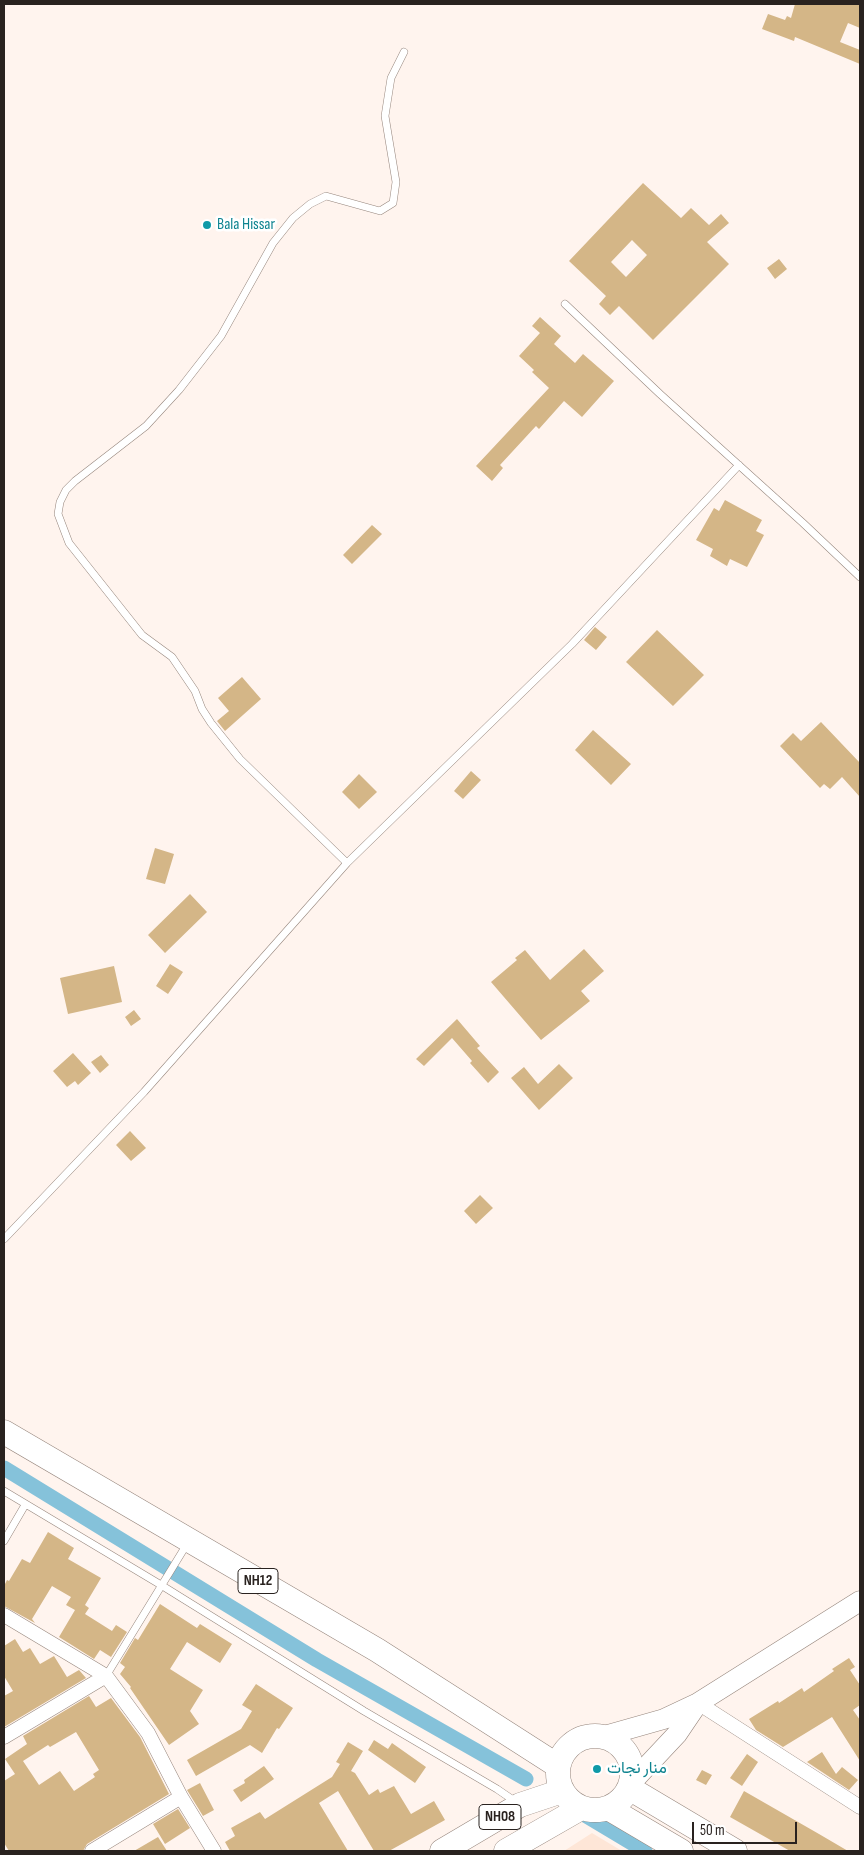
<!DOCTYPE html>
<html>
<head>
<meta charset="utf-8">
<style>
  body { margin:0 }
  #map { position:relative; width:864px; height:1855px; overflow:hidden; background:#fff4ee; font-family:"Sofia Sans Condensed",sans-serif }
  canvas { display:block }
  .frame { position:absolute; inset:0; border:5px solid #29221f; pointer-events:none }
  .scale { position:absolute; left:692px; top:1822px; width:105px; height:22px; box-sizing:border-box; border:2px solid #29221f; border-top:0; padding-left:6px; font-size:15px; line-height:18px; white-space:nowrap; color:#29221f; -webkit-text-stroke:4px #fff; paint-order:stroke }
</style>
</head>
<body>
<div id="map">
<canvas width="864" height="1855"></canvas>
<div class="frame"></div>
<div class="scale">50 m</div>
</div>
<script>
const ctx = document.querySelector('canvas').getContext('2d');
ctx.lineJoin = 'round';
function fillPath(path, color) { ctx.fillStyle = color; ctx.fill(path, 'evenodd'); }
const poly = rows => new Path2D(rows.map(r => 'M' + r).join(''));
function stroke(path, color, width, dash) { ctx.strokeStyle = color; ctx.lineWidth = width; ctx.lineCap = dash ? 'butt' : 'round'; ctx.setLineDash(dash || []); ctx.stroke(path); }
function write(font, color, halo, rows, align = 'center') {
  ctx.font = font + ' "Sofia Sans Condensed",Vazirmatn,sans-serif'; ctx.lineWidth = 5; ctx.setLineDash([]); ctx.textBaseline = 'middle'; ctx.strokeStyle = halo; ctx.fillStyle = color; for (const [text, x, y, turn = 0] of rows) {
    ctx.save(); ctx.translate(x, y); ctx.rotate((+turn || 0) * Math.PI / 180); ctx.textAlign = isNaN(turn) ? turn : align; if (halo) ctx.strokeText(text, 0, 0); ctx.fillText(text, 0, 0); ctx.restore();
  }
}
fillPath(poly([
  [592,1833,622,1851,564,1851]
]), '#fee6d7');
stroke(poly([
  [4,1468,317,1660,526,1779],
  [585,1815,645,1851]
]), '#85c2da', 15);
fillPath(poly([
  [795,4,860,4,860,28,848,23,840,42,860,50,860,64,795,37,794,41,762,29,768,14,785,20,787,16,791,18],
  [643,183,681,218,691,208,709,225,721,214,729,223,707,242,729,264,653,340,619,306,610,315,599,304,606,296,569,261],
  [632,240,647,255,626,277,611,262],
  [779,259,787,269,775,279,767,268],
  [540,317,561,336,554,344,575,363,583,354,614,381,582,417,564,401,539,429,536,426,500,465,503,468,492,481,476,466,549,388,532,372,534,370,519,356,540,333,532,326],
  [725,500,762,520,756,531,764,535,747,567,730,559,727,566,710,556,713,549,696,540,714,508,719,511],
  [372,525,382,534,352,564,343,555],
  [595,627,607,637,596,650,584,640],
  [657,630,704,675,673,706,626,662],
  [242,677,261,699,225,731,217,721,229,711,218,698],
  [821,722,860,763,860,797,842,777,830,789,824,784,820,788,780,746,793,733,801,741],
  [593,730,631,764,611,785,575,750],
  [471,771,481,780,463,799,454,791],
  [359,774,377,792,359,809,342,792],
  [155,848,174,854,165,884,146,879],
  [190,894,207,912,165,953,148,935],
  [584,949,604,971,581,991,590,1001,541,1040,491,982,517,960,515,958,525,950,550,980],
  [170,964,183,972,168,994,156,986],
  [114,966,122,1002,68,1014,60,978],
  [134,1010,141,1019,131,1026,125,1017],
  [457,1019,480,1046,477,1048,499,1072,488,1083,470,1063,472,1061,452,1038,424,1066,416,1059],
  [73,1053,91,1073,78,1085,75,1081,67,1087,53,1071],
  [101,1055,109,1065,100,1073,91,1062],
  [559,1064,573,1078,539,1110,511,1078,524,1067,538,1084],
  [130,1131,146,1148,131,1161,116,1145],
  [480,1195,493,1208,476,1224,464,1211],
  [48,1532,74,1548,68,1559,101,1578,85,1605,89,1608,85,1614,112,1631,116,1625,127,1632,111,1657,100,1650,94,1659,59,1637,75,1610,66,1605,71,1597,52,1586,32,1619,35,1623,4,1606,4,1586,7,1580,9,1581,22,1559,30,1563],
  [160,1604,197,1628,200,1624,232,1644,220,1663,187,1642,170,1669,203,1690,190,1711,199,1724,169,1745,130,1688,131,1687,120,1674,125,1667,120,1663,135,1638,138,1640],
  [15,1639,23,1652,30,1648,40,1664,54,1656,67,1677,79,1670,86,1678,4,1727,4,1696,13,1691,4,1676,4,1646],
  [849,1658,855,1667,850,1670,860,1685,860,1705,853,1710,860,1720,860,1761,832,1717,783,1747,756,1730,749,1719,778,1701,779,1703,802,1688,804,1692,834,1671,832,1669],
  [256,1684,293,1708,279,1729,277,1728,262,1753,250,1745,196,1776,187,1760,241,1729,252,1711,242,1705],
  [89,1696,96,1707,111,1698,140,1737,169,1794,87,1844,83,1851,9,1851,4,1843,4,1781,15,1774,5,1759,27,1744,23,1736],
  [76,1732,99,1770,93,1774,95,1777,74,1791,60,1771,39,1785,23,1761,48,1745,50,1747],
  [374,1740,388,1749,392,1743,426,1767,415,1783,368,1750],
  [348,1742,363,1751,351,1771,355,1773,369,1795,378,1789,380,1793,394,1786,411,1814,434,1801,445,1820,389,1851,374,1851,338,1791,319,1803,348,1851,230,1851,225,1842,235,1836,231,1828,260,1812,265,1819,332,1777,340,1764,336,1762],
  [822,1752,836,1774,842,1767,858,1780,849,1790,807,1762],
  [747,1754,758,1762,742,1786,730,1778],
  [264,1766,274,1779,241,1802,233,1790,245,1783,244,1780],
  [702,1770,712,1775,706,1785,696,1780],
  [200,1783,214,1810,203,1816,187,1790],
  [744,1791,819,1834,848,1851,790,1851,730,1817],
  [178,1809,190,1828,165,1844,153,1824],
  [158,1837,167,1851,134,1851]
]), '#d4b687');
const service = poly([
  [565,304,660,394,803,523,860,577],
  [347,863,240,759,211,723,202,709,195,691,172,657,142,635,69,543,58,514,60,502,66,490,75,481,146,426,179,390,221,336,273,243,293,218,310,204,326,196,380,211,393,203,396,182,385,116,391,78,404,52],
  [4,1239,144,1092,347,863,572,644,739,465],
  [4,1491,161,1585,364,1711,497,1789,516,1802],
  [4,1541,25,1505],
  [106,1676,187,1544]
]);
const minor = poly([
  [4,1615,106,1676,148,1733,181,1797,214,1851],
  [698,1703,860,1807],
  [4,1737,106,1676],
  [92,1851,181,1797]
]);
const secondary = poly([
  [604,1736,664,1719,698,1703,860,1601],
  [632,1782,677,1734,698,1703]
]);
const trunk = poly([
  [4,1432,377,1650,558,1766],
  '558 1773a37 37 0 1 1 74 0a37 37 0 1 1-74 0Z',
  [629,1788,735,1851],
  [608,1808,681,1851],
  [442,1851,520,1805,562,1791],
  [506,1851,581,1808]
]);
stroke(service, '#96867d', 8);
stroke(minor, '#96867d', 15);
stroke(secondary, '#96867d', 21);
stroke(trunk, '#96867d', 25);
stroke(service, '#fff', 7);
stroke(minor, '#fff', 14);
stroke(secondary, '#fff', 20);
stroke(trunk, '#fff', 24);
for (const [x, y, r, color] of [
  [207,225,5,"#0f9aa8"],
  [597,1769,5,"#0f9aa8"]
]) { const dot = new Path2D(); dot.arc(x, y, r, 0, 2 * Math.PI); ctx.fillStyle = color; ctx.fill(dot); stroke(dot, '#fff', 2); }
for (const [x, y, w] of [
  [258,1581,40],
  [500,1817,42]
]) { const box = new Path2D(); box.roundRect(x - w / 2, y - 12.5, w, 25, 4); ctx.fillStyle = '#fff'; ctx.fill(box); stroke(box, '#29221f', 1); }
write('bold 15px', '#29221f', null, [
  ["NH12",258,1581],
  ["NH08",500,1817]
]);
write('16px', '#0d838f', '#fff', [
  ["Bala Hissar",217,225],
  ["منار نجات",607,1769]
], 'left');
</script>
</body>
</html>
